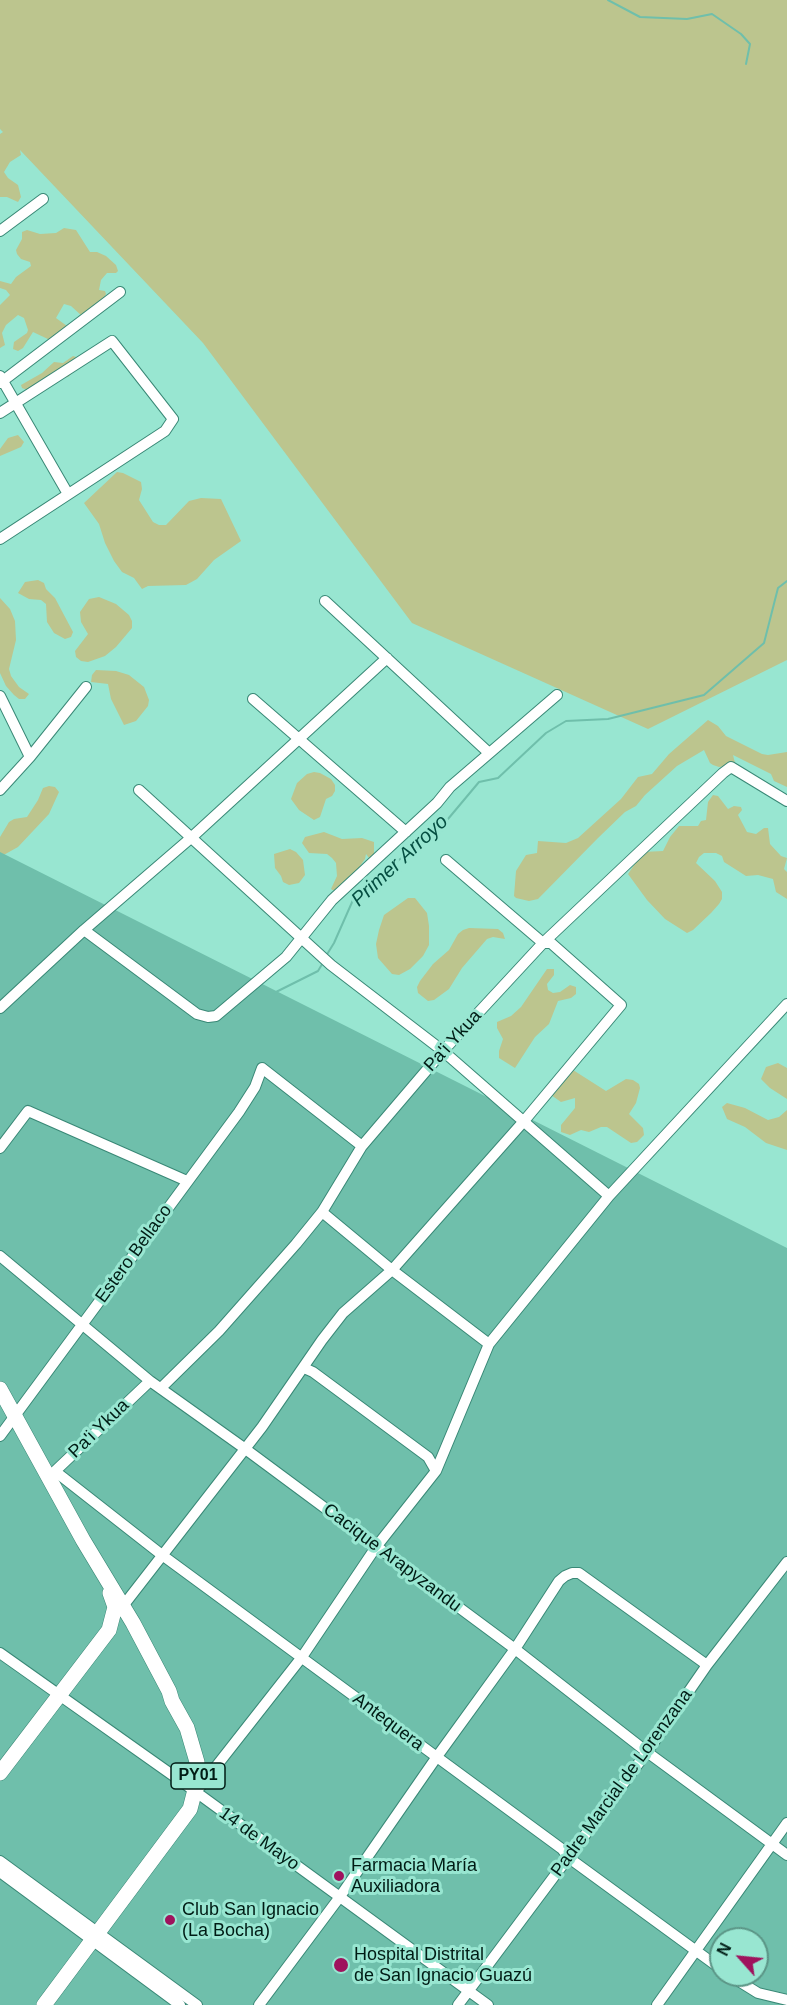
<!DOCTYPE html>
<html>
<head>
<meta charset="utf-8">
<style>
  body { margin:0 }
  #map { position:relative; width:787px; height:2005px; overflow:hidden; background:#98e6d1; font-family:Arial,sans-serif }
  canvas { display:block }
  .north { position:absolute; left:709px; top:1927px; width:60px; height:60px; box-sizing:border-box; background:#98e6d1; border:2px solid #5b9586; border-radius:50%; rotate:297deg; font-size:16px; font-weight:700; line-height:24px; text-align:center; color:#001c15 }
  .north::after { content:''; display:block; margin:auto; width:21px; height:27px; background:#9f125d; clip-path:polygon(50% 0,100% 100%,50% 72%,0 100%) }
</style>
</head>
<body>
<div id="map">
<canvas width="787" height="2005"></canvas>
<div class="north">N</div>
</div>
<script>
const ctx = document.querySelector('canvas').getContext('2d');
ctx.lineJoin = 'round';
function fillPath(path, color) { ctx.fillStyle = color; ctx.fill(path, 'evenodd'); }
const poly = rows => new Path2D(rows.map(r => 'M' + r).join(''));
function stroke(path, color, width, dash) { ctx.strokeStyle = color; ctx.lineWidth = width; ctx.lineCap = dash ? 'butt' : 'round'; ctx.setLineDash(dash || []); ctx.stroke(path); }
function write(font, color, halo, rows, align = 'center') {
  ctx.font = font + ' Arial,sans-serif'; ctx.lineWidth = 6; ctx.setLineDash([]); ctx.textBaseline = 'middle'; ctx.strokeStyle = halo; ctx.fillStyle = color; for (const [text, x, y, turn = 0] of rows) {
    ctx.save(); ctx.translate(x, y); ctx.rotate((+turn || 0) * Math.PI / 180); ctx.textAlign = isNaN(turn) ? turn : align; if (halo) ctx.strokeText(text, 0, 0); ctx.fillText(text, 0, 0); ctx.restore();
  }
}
fillPath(poly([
  [0,0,787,0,787,660,648,729,412,623,203,343,20,150,21,155,10,162,4,172,8,178,18,185,21,197,18,202,7,197,0,197,0,134,3,132,0,129],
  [64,228,76,230,90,252,97,252,106,256,116,265,118,271,116,273,107,273,101,280,99,290,105,291,106,294,102,301,82,316,71,306,64,304,56,318,67,326,50,340,33,332,23,348,18,351,13,349,14,342,27,333,28,330,24,318,18,315,6,325,2,333,5,345,0,348,0,305,10,295,6,290,0,288,0,281,11,284,16,277,31,266,30,262,21,259,17,254,16,250,22,239,22,232,27,230,40,234,56,233],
  [73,356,79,358,80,366,68,377,58,378,30,391,22,388,21,385,42,373,54,362,63,363],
  [18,435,24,442,21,447,0,456,0,449,8,438],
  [117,472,123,473,141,482,142,489,139,500,153,522,159,525,166,525,189,501,201,498,221,499,241,541,214,560,197,579,186,585,148,586,142,589,134,578,122,572,114,561,105,543,99,524,84,503],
  [38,580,44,583,46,589,55,598,73,632,71,637,65,639,54,633,47,622,46,604,41,600,29,599,18,593,25,582],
  [99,597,116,604,129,615,132,621,132,628,116,647,105,656,88,662,81,661,76,657,75,651,88,634,81,622,80,612,89,599],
  [0,598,10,609,15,621,16,640,9,669,11,676,19,687,29,694,25,699,19,699,14,695,6,686,0,673],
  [96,670,116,671,129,675,144,687,149,700,148,706,136,721,124,725,111,699,108,684,91,682,92,675],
  [708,720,718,726,726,736,762,754,768,755,787,752,787,787,774,781,771,774,733,755,735,763,733,765,719,767,713,765,710,763,704,750,677,766,645,795,636,806,625,812,598,838,538,899,529,901,516,898,514,896,516,871,526,855,537,853,538,841,566,843,578,838,621,799,638,777,652,774,669,754],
  [314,772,320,773,331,779,335,785,335,791,332,796,326,799,320,817,314,820,299,810,291,799,297,783,307,774],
  [49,786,55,787,59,792,49,814,18,847,0,857,0,837,9,822,14,819,27,817,38,800,43,788],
  [713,795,718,796,728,809,734,806,741,807,742,810,738,815,747,832,756,834,764,828,768,828,770,844,781,856,787,858,784,869,787,872,787,899,776,892,773,879,758,875,746,876,724,862,722,856,716,853,704,853,699,857,696,863,715,881,722,892,722,899,719,904,711,913,693,930,687,933,665,919,647,900,628,874,643,852,663,851,670,837,679,826,698,826,701,821,706,820,708,802],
  [324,832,342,839,362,838,374,842,374,854,369,858,366,854,365,859,350,880,336,892,331,889,337,876,336,863,332,858,327,854,309,853,302,843,305,837],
  [290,849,296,852,303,860,305,875,299,883,289,885,283,882,281,876,275,868,274,854],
  [408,898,415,898,427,913,429,926,429,945,423,956,410,969,399,975,392,974,378,958,376,944,379,930,384,915],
  [469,928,498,929,503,933,505,939,493,937,487,939,462,968,449,989,434,1000,428,1001,418,993,417,987,420,981,433,964,449,950,458,934,463,930],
  [547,969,554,969,554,975,547,984,548,990,553,993,560,992,570,985,576,987,576,994,571,998,558,1001,549,1024,535,1037,515,1068,499,1058,499,1051,503,1039,497,1028,497,1022,511,1016,521,1007],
  [778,1063,787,1068,787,1099,770,1088,761,1079,766,1067],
  [573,1070,606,1091,626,1079,633,1080,639,1084,640,1088,636,1103,629,1114,643,1128,644,1135,637,1142,631,1143,607,1127,601,1127,589,1132,581,1130,570,1135,561,1132,561,1125,575,1108,575,1098,561,1102,551,1095],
  [727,1103,745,1108,768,1120,779,1117,787,1110,787,1150,766,1143,745,1127,727,1119,722,1107]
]), '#bcc58e');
fillPath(poly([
  [0,852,787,1248,787,2005,0,2005],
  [721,1939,757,1939,757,1975,721,1975]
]), '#6fbfab');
stroke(poly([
  [608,0,640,17,687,19,712,14,741,34,750,44,746,64],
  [326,956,334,943,353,900,385,870,429,838,448,819,479,782,498,778,546,733,566,721,608,719,704,695,764,643,778,588,787,581],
  [274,993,318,971,324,961]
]), '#6fbfab', 2);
const minor = poly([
  [0,231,43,199],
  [0,376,68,494],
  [0,383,120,292],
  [0,413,112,341,173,419,165,431,0,539],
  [325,601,489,753],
  [0,696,30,757],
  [253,699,406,832],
  [0,790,30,757,86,687],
  [139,790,331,965,443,1051,609,1196,489,1344,436,1471,376,1547,302,1657,196,1792],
  [84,930,197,1014,208,1017,216,1016,286,957,332,900,437,803,450,787,557,695],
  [0,1008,84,930,192,837,387,658],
  [0,1148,28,1111,187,1181],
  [609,1196,787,1004],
  [322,1212,392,1270,489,1344],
  [0,1256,150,1381,244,1448,515,1649,647,1752,787,1855],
  [304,1368,313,1372,428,1457,436,1471],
  [161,1388,219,1331,296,1244,322,1212,362,1146,443,1051,543,943,723,773,731,767,787,801],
  [0,1436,239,1112,255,1087,262,1068,362,1146],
  [56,1472,162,1555,562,1849,569,1858,721,1969],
  [52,1474,150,1381],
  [123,1606,262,1427,322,1340,343,1313,392,1270,524,1121,621,1005,551,943,543,943,446,860],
  [0,1653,185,1784,488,2005],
  [0,1861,197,2005],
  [0,1872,180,2005],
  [729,1975,758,1993,787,2000],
  [259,2005,339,1898,436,1758,515,1649,559,1581,565,1576,572,1573,579,1573,707,1665],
  [458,2005,647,1752,707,1665,787,1562],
  [657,2005,787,1823]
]);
const highway = poly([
  [0,1389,83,1540,133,1623,169,1691,172,1701,187,1728,197,1762,198,1778,190,1809,44,2005],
  [0,1773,109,1630,115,1607,110,1593]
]);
stroke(minor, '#398876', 12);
stroke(highway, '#398876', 16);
stroke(minor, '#fff', 10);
stroke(highway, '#fff', 15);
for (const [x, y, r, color] of [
  [339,1876,6,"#9f125d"],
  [170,1920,6,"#9f125d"],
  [341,1965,8,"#9f125d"]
]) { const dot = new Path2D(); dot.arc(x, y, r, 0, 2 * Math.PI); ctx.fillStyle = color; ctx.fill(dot); stroke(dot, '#98e6d1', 2); }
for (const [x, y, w] of [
  [198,1776,54]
]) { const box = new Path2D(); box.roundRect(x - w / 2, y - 13, w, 26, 4.5); ctx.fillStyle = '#98e6d1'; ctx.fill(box); stroke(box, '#001c15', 1.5); }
write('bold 16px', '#001c15', null, [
  ["PY01",198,1776]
]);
write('18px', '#001c15', '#98e6d1', [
  ["Pa'i Ykua",453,1041,-48],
  ["Estero Bellaco",134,1254,-54],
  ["Pa'i Ykua",99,1429,-44],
  ["Cacique Arapyzandu",392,1558,37],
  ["Antequera",388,1722,37],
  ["Padre Marcial de Lorenzana",622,1783,-54],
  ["14 de Mayo",259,1839,36]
]);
write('18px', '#001c15', '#98e6d1', [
  ["Farmacia María",351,1866],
  ["Auxiliadora",351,1887],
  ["Club San Ignacio",182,1910],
  ["(La Bocha)",182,1931],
  ["Hospital Distrital",354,1955],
  ["de San Ignacio Guazú",354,1976]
], 'left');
write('italic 20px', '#044e41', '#98e6d1', [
  ["Primer Arroyo",400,861,-43]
]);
</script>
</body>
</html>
